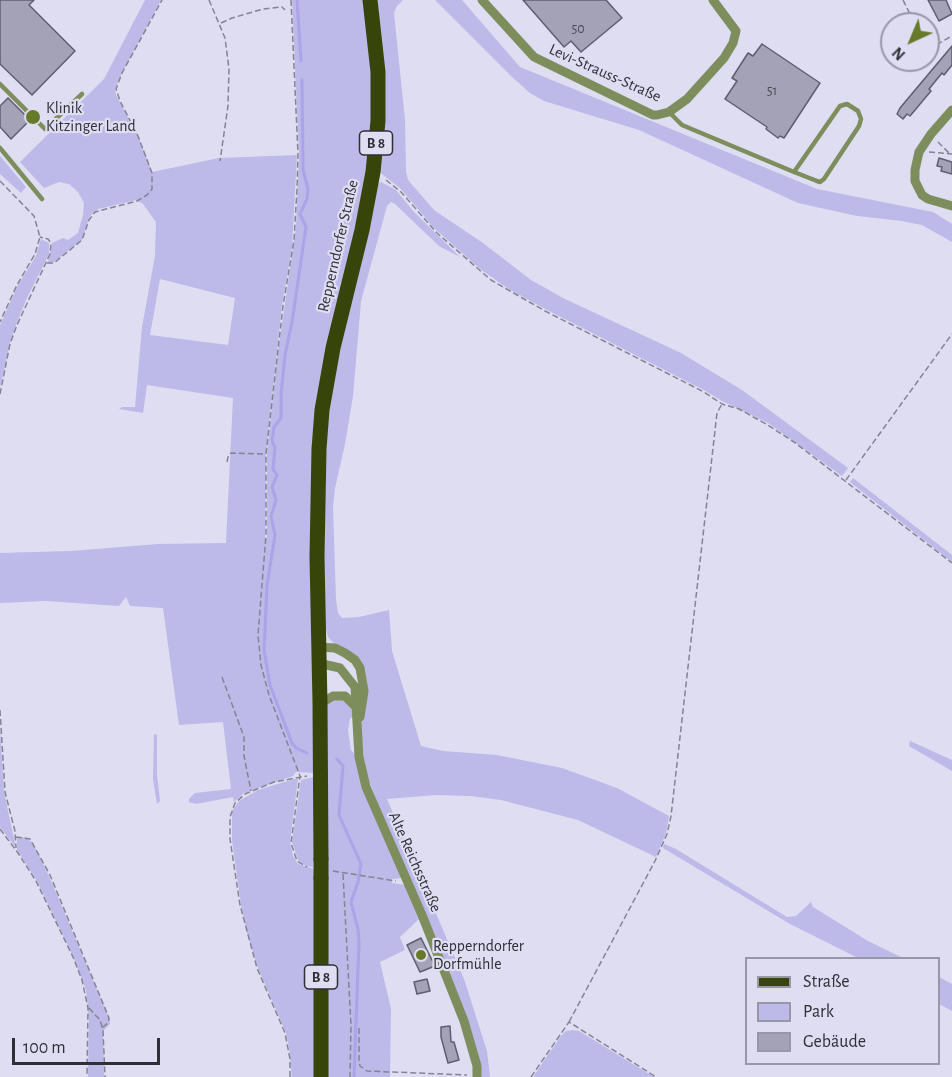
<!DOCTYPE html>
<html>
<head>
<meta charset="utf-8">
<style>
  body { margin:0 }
  #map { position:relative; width:952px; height:1077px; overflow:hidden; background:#deddf2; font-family:"Alegreya Sans",sans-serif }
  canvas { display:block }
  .legend { position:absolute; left:745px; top:957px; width:195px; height:108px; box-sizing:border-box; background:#deddf2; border:2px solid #9897a7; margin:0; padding:8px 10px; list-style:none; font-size:18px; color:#2f2f37 }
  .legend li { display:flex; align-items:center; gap:12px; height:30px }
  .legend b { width:30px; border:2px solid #9897a7 }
  .north { position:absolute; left:880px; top:12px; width:60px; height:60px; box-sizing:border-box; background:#deddf2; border:2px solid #9897a7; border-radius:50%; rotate:224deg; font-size:16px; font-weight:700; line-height:24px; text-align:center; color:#2f2f37 }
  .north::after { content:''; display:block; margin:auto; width:21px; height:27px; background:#667a2a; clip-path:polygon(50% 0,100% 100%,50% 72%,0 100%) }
  .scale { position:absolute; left:12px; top:1038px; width:148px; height:27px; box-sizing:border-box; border:3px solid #2f2f37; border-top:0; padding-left:8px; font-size:18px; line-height:21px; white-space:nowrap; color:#2f2f37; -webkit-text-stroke:4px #deddf2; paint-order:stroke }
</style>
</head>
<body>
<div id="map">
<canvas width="952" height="1077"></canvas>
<ul class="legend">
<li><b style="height:8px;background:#38450a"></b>Straße</li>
<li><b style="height:16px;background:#bdb9e8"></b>Park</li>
<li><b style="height:16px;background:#a4a2b6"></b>Gebäude</li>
</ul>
<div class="north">N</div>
<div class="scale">100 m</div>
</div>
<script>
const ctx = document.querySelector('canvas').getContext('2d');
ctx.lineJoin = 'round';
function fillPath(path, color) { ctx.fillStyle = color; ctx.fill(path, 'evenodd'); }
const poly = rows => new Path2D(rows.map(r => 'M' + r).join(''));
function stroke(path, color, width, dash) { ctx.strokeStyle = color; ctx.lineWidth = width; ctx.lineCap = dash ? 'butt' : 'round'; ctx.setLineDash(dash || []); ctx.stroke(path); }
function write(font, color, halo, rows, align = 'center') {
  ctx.font = font + ' "Alegreya Sans",sans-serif'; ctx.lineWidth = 4.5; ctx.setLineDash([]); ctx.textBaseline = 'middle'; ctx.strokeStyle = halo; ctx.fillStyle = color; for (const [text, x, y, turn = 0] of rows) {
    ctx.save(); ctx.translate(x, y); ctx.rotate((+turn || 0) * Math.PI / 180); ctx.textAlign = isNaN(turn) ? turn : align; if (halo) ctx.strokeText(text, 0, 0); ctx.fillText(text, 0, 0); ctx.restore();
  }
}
fillPath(poly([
  [145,0,161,0,122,73,115,89,116,95,138,136,152,172,219,158,297,155,292,248,282,305,266,453,265,545,267,535,267,453,277,359,296,227,299,155,292,0,365,0,373,75,371,149,344,281,310,555,314,773,296,772,293,776,244,793,234,802,233,797,196,804,189,802,189,799,195,793,231,789,223,722,179,725,163,608,130,606,126,597,119,606,46,601,0,603,0,553,71,551,158,544,226,543,233,398,147,385,143,413,119,409,122,407,135,407,142,327,155,256,156,222,143,204,136,200,98,209,90,216,82,240,54,262,48,263,52,243,63,238,68,240,78,233,83,215,84,203,78,192,69,184,59,182,44,188,20,162,104,79],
  [160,279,235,298,228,345,150,335],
  [374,0,403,0,397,6,394,13,405,120,406,172,408,180,434,210,483,243,531,280,565,299,681,353,742,390,848,468,842,476,768,423,722,401,704,390,547,310,507,288,479,268,434,228,400,188,378,171],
  [435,0,462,0,520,67,817,189,933,212,952,224,952,242,922,225,902,221,857,216,798,203,639,130,544,101,530,93,511,76],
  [0,156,26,187,21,193,0,174],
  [381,182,396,190,414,212,460,257,439,246,395,204,391,202,387,206,361,301,353,396,345,444,335,488,333,507,336,600,338,613,342,618,359,617,389,610,392,651,421,746,443,751,497,755,562,768,617,788,669,816,666,833,656,857,578,820,501,800,471,796,435,795,387,799,464,979,487,1051,490,1077,480,1077,479,1063,365,771,361,726,367,689,366,677,328,637,323,617,327,399,377,184],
  [41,239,49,243,49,254,26,300,16,325,10,343,0,388,0,325,18,285,36,256],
  [853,478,952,555,952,562,850,482],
  [340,697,353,708,354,718,350,718,348,730,351,750,356,756,402,878,392,879,392,883,405,885,420,918,400,937,405,950,380,962,391,1009,390,1077,324,1077,327,703],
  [0,727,4,792,16,848,0,827],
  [154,734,157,735,157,775,160,801,157,804,153,779],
  [910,741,952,760,952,771,909,746],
  [314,777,316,861,313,862,313,867,306,866,298,860,292,842,301,780],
  [294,779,298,779,290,842,293,856,298,864,314,869,318,1077,292,1077,289,1048,286,1033,258,968,247,933,241,905,232,840,232,811,239,801,258,790],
  [25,837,33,843,49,876,110,1020,110,1024,103,1031,104,1077,88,1077,89,1019,86,990,73,956,37,881,17,850,17,838],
  [664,844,676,849,787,917,796,916,811,902,813,907,868,941,903,958,858,958,790,924,663,848],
  [939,977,952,984,952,1011,939,1004],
  [573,1030,579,1031,654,1077,533,1077,561,1036,566,1031]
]), '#bdb9e8');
stroke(poly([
  [297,0,301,61],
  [302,80,303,170,308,189,307,199,300,214,306,227,292,322,285,355,281,394,281,418,274,427,272,440,275,448,273,469,277,475,272,487,276,500,271,516,275,535,267,585,264,650,270,685,292,743,296,748,307,753],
  [337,759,343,766,339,815,361,864,358,882,351,902,358,929,359,943,354,1077]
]), '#aba4e9', 3);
const building = poly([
  [0,0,34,0,29,5,75,51,32,95,0,64,0,0],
  [523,0,606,0,622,18,581,52,571,41,564,47,523,0],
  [928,0,946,0,952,14,939,21,928,0],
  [762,44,820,83,784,138,780,136,778,138,766,129,767,127,725,99,737,81,732,78,748,53,753,56,762,44],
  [952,46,952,65,944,75,942,73,929,89,931,91,910,116,907,114,903,119,897,114,900,108,952,46],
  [8,98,30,120,11,139,0,127,0,106,8,98],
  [939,158,952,162,952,174,941,171,942,167,937,166,939,158],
  [421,938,435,966,420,972,407,945,421,938],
  [427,979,430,991,417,994,414,982,427,979],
  [450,1026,451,1042,454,1042,459,1060,448,1063,441,1037,441,1027,450,1026]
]);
fillPath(building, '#a4a2b6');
stroke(building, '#5f5e6f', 1.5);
stroke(poly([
  [209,0,225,38,229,69,228,106,220,161],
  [291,0,298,154,297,189,294,240,283,306,266,454,266,535,258,635,261,665,269,695,300,776,291,843,297,861,307,867],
  [903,0,915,24],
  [221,23,232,18,263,9,282,7,285,10],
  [928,43,936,45,952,36],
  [938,142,949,153],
  [929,152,952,154],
  [386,180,401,192,437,233,491,280,545,311,704,392,722,404,739,409,766,424,794,442,952,563],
  [0,181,34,216,40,237,35,254,17,285,0,322],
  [47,263,54,263,82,240,89,220,95,212,137,201,147,195,152,189,152,173,138,136,120,101,116,89,122,73,162,0],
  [0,394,10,344,17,325,50,254,51,243,48,239,40,237],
  [227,462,228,457,231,453,265,454],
  [846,480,952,334],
  [222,677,244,737,244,756,251,791],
  [0,710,5,792,15,831,16,848],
  [0,829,18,853,36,881,73,957,82,980,88,1008,87,1077],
  [16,837,30,839,50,875,109,1018,108,1023,102,1028],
  [333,871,396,881],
  [343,874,351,1025,350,1077],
  [89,1008,100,1020,103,1030,105,1077],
  [569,1022,655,861,667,834,671,816,717,413,722,404],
  [359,1028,359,1062,360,1066,367,1071,467,1075],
  [290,1077,290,1059,285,1033,257,968,240,905,230,839,230,817,235,803,245,794,274,782,307,776],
  [531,1077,569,1022,656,1077]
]), '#848492', 1.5, [6, 3]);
stroke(poly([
  [0,84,45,129,82,94],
  [669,112,682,125,794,172,817,181,820,182,824,179,859,126,861,119,858,111,847,104,840,106,794,172],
  [0,148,42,199]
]), '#7e8d5c', 4.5);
stroke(poly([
  [482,0,534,57,653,115,657,115,669,112,687,99,724,58,733,43,736,31,713,0],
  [952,110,931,134,919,152,915,170,915,181,922,195,928,199,952,206],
  [318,647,335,648,345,653,355,660,360,668,364,691,360,717],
  [318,663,340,668,355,687,359,757,366,787,422,915,464,1021,477,1066,477,1077],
  [320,704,333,696,345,696,356,707]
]), '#7e8d5c', 9);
stroke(poly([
  [321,859,320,704,317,557,319,449,322,410,333,348,362,230,373,172,378,121,378,72,370,0],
  [321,1077,321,878]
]), '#38450a', 15);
stroke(poly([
  [321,859,321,878]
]), '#38450a', 15);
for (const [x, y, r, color] of [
  [33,117,8,"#667a2a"],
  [421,955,6,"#667a2a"]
]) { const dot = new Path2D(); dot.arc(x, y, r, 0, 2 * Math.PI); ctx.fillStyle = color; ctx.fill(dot); stroke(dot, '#deddf2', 2); }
write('14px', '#4c4c57', null, [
  ["50",578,29],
  ["51",772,91]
]);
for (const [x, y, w] of [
  [376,143,33],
  [321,977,33]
]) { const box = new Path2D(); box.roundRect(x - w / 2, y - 12, w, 24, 4.5); ctx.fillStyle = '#deddf2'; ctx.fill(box); stroke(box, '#2f2f37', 1.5); }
write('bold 15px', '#2f2f37', null, [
  ["B 8",376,143],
  ["B 8",321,977]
]);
write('16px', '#2f2f37', '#deddf2', [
  ["Levi-Strauss-Straße",605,73,24],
  ["Repperndorfer Straße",338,246,-77],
  ["Alte Reichsstraße",415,862,66]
]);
write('16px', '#2f2f37', '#deddf2', [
  ["Klinik",46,108],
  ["Kitzinger Land",46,126],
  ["Repperndorfer",433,946],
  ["Dorfmühle",433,964]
], 'left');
</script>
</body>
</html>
